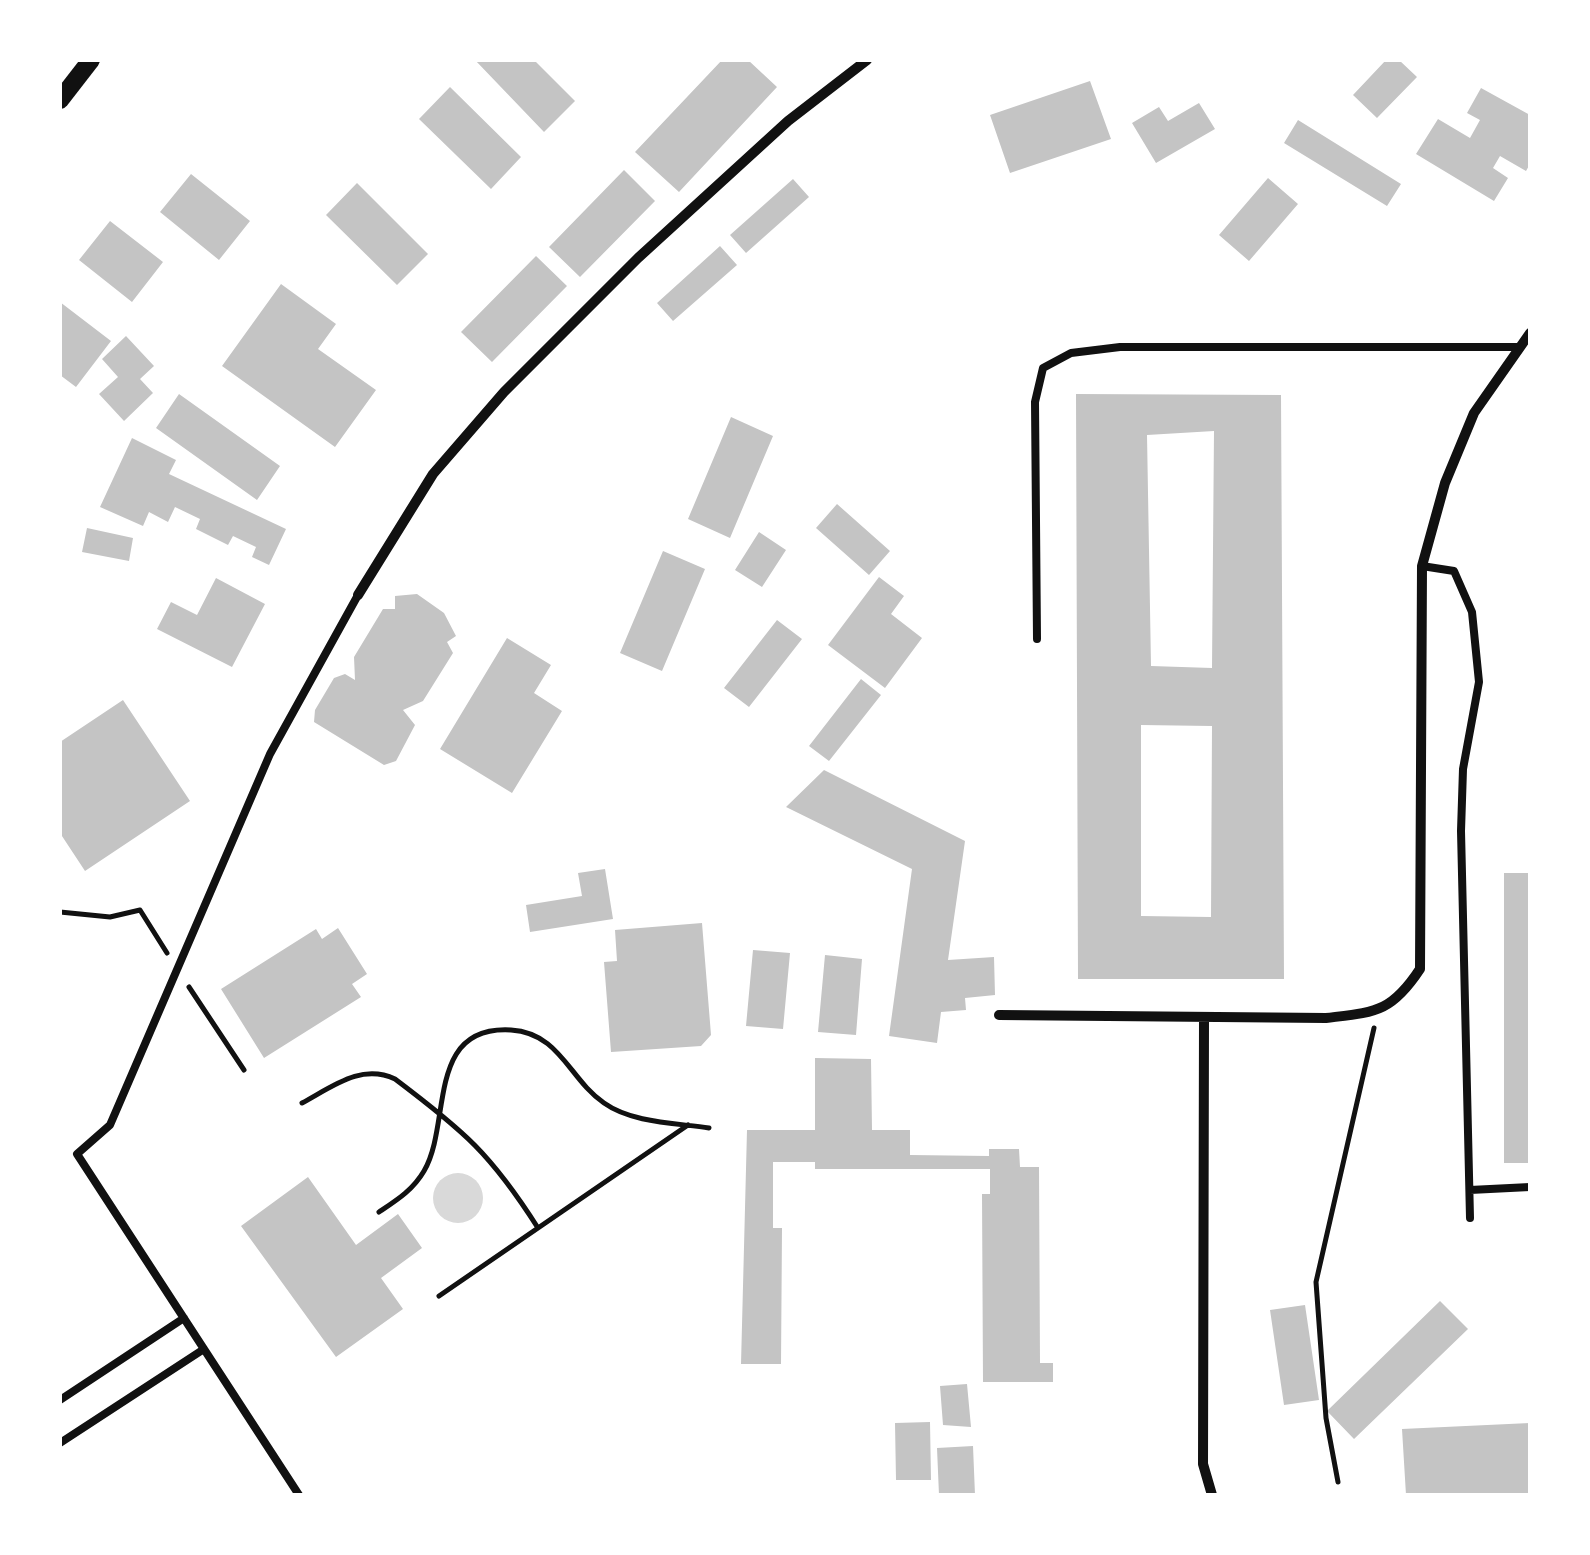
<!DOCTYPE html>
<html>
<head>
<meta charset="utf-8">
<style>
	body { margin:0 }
	#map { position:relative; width:1590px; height:1555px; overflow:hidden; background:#fff; font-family:"Archivo Narrow",sans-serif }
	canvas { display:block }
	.frame { position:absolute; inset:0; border:62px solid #fff; pointer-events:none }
</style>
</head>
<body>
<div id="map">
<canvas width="1590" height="1555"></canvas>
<div class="frame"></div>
</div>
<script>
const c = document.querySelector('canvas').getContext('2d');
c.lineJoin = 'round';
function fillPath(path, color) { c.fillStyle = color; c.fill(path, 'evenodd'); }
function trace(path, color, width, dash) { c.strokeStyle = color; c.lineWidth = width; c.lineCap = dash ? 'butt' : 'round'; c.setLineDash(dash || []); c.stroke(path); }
fillPath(new Path2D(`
	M433 1198a25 25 0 1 1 50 0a25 25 0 1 1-50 0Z`), '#d9d9d9');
fillPath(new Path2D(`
	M 475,60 L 534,60 L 575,101 L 544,132 Z
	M 722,60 L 748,60 L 777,87 L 679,192 L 635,152 Z
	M 1386,60 L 1399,60 L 1417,77 L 1377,118 L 1353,95 Z
	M 1090,81 L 1111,139 L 1010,173 L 990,115 Z
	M 450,87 L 521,157 L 491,189 L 419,119 Z
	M 1481,88 L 1530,115 L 1530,164 L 1526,171 L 1500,156 L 1493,168 L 1508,178 L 1494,201 L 1416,154 L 1438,119 L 1470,138 L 1480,120 L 1467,113 Z
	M 1199,103 L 1215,129 L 1156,163 L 1132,123 L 1159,107 L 1168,121 Z
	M 1298,120 L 1401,184 L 1387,206 L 1284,143 Z
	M 624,170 L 655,201 L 580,277 L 549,247 Z
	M 191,174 L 250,221 L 219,260 L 160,212 Z
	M 1268,178 L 1298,204 L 1249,261 L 1219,235 Z
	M 793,179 L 809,197 L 746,253 L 730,235 Z
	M 357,183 L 428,254 L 397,285 L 326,215 Z
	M 110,221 L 163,262 L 132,302 L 79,260 Z
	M 720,246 L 737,265 L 673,321 L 657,303 Z
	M 536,256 L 567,286 L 492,362 L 461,332 Z
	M 281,284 L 336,324 L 318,349 L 376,390 L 335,447 L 222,366 Z
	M 60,302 L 111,341 L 76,387 L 60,375 Z
	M 126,336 L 154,366 L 140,379 L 153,393 L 124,421 L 99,394 L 118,377 L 102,359 Z
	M 179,394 L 280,466 L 257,500 L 156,428 Z
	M 1076,394 L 1281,395 L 1284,979 L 1078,979 ZM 1214,431 L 1212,668 L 1151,666 L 1147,435 ZM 1141,725 L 1212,726 L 1211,917 L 1141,916 Z
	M 731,417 L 773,436 L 730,538 L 688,519 Z
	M 132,438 L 176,460 L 169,474 L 286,529 L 269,565 L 252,557 L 256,547 L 233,536 L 228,545 L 196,529 L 200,519 L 175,507 L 168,522 L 149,512 L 143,526 L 100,507 Z
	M 837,504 L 890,551 L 869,575 L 816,528 Z
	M 87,528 L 133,538 L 129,561 L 82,552 Z
	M 759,532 L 786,550 L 762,587 L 735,570 Z
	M 663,551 L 705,569 L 662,671 L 620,653 Z
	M 879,577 L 904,596 L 891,614 L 922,638 L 885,688 L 828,645 Z
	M 216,578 L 265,604 L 232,667 L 157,629 L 171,602 L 197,615 Z
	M 417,594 L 444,613 L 456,636 L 447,642 L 453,653 L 423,701 L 403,710 L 415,725 L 396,761 L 384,765 L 314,722 L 315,710 L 334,678 L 345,674 L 355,680 L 354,657 L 383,609 L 395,609 L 395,596 Z
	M 777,620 L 802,639 L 749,707 L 724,688 Z
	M 507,638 L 551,665 L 534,693 L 562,711 L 512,793 L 440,749 Z
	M 861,679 L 881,695 L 829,761 L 809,746 Z
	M 123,700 L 190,801 L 85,871 L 60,833 L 60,742 Z
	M 824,770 L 965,841 L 948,960 L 994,957 L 995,995 L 965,998 L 966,1010 L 941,1012 L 937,1043 L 889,1036 L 912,869 L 786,807 Z
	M 605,869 L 613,919 L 530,932 L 526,905 L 582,896 L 578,873 Z
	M 1504,873 L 1530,873 L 1530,1163 L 1504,1163 Z
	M 702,923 L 711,1035 L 701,1046 L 611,1052 L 604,962 L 617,961 L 615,930 Z
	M 338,928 L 367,974 L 352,984 L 361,997 L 264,1058 L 221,989 L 316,929 L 322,939 Z
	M 753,950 L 790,953 L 783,1029 L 746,1026 Z
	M 825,955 L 862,959 L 856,1035 L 818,1032 Z
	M 815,1058 L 871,1059 L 872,1130 L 910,1130 L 910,1155 L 989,1156 L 989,1149 L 1019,1149 L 1020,1167 L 1039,1167 L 1040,1363 L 1053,1363 L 1053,1382 L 983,1382 L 982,1194 L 990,1194 L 990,1169 L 815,1169 L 815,1162 L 773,1162 L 773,1228 L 782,1228 L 781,1364 L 741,1364 L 747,1130 L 815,1130 Z
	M 308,1177 L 356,1245 L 398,1214 L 422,1248 L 381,1278 L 403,1309 L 336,1357 L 241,1226 Z
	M 1440,1301 L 1468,1329 L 1354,1439 L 1327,1411 Z
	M 1305,1305 L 1319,1400 L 1284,1405 L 1270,1310 Z
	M 967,1384 L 971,1427 L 943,1425 L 940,1386 Z
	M 930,1422 L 931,1480 L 896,1480 L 895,1423 Z
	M 1530,1423 L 1530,1495 L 1406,1495 L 1402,1429 Z
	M 973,1446 L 975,1495 L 939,1495 L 937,1448 Z`), '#c4c4c4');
trace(new Path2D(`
	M 60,912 L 110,917 L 140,910 L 167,953
	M 189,987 L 244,1070
	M 302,1103 C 332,1087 361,1063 395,1079 C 464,1131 491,1154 538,1228
	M 379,1212 C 397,1200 413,1190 424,1171 C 452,1124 425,1025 511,1030 C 560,1033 569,1079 604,1103 C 632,1123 676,1123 709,1128
	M 439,1296 L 688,1125
	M 1338,1482 L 1326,1418 L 1316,1282 L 1374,1028`), '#111', 5);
trace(new Path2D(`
	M 1422,566 L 1454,571 L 1472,612 L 1479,682 L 1463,769 L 1461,831 L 1470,1218
	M 1037,639 L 1035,402 L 1043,368 L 1071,353 L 1120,347 L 1520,347
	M 1470,1190 L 1530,1187
	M 60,1400 L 184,1318
	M 60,1443 L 204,1349
	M 299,1495 L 77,1154 L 110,1125 L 270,754 L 358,595`), '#111', 8);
trace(new Path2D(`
	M 358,595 L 433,474 L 504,392 L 638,258 L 788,121 L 867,60
	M 999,1015 L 1326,1018 C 1375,1012 1391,1013 1420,969 L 1422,566 L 1445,483 L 1474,413 L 1530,333
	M 1204,1018 L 1203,1464 L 1212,1495`), '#111', 10);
trace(new Path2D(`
	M 60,100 L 91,60`), '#111', 18);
</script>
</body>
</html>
